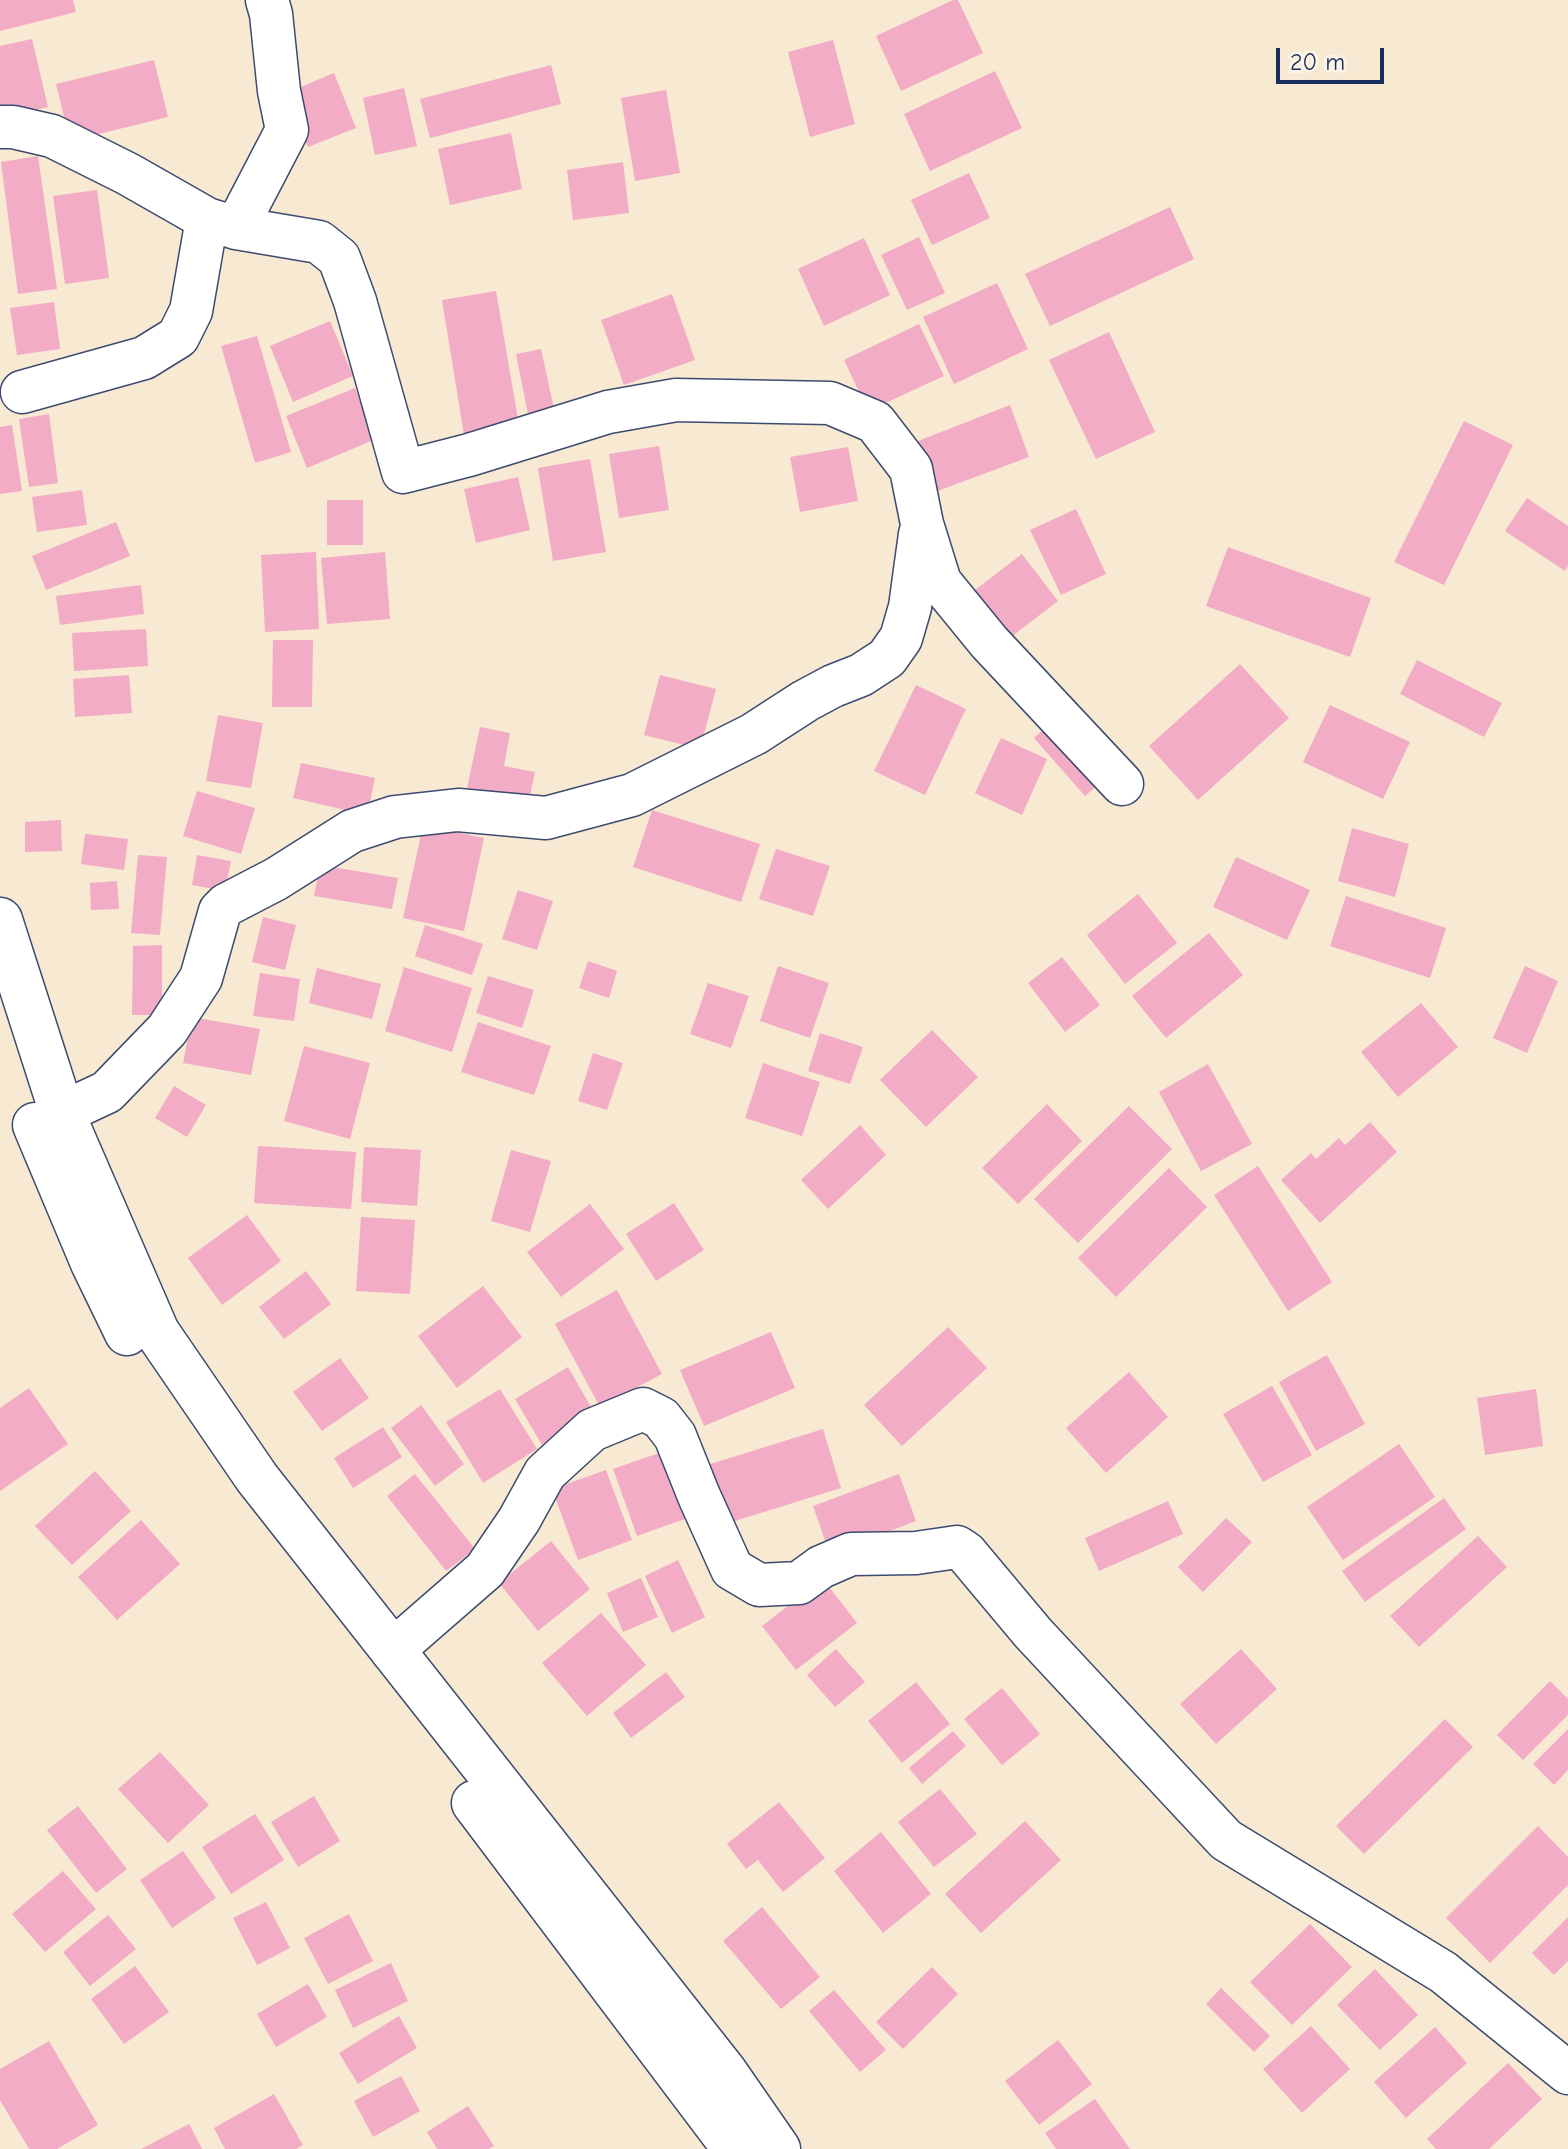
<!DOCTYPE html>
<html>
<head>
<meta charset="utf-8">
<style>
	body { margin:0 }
	#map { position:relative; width:1568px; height:2149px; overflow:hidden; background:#f7e9d2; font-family:"Comic Neue",sans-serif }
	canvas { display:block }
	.scale { position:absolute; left:1276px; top:48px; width:108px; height:36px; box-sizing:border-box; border:4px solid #1b2f5e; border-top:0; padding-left:10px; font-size:24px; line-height:28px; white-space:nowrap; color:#1b2f5e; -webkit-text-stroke:6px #fcf5e5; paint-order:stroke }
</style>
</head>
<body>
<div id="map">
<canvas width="1568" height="2149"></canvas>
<div class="scale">20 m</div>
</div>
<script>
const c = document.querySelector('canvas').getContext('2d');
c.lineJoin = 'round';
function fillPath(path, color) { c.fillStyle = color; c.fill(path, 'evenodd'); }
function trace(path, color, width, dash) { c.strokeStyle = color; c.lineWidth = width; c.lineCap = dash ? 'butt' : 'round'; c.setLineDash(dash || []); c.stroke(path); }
fillPath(new Path2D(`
	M 0,0 L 73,0 L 76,12 L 0,31 Z
	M 953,0 L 958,0 L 983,53 L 901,91 L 876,36 Z
	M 32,39 L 48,107 L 0,118 L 0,46 Z
	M 833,40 L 855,124 L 810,137 L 788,52 Z
	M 154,60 L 168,117 L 70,141 L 56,84 Z
	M 551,65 L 561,104 L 430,138 L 420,99 Z
	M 995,71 L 1022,128 L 930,171 L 904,114 Z
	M 334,73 L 356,128 L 308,147 L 286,93 Z
	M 404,88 L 417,146 L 375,155 L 363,98 Z
	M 666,90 L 680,173 L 635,181 L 621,98 Z
	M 511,133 L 522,189 L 450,205 L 438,149 Z
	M 38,156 L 57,289 L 18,294 L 1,162 Z
	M 623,162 L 629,213 L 573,220 L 567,170 Z
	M 969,173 L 990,218 L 932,245 L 911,200 Z
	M 97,190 L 109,278 L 65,284 L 53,196 Z
	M 1170,207 L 1194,259 L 1050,326 L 1025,274 Z
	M 919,237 L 945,293 L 907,310 L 881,255 Z
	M 864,238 L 890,295 L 824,326 L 798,269 Z
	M 997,283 L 1028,349 L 954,384 L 923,317 Z
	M 496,291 L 519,425 L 464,435 L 442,300 Z
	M 672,294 L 695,360 L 624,385 L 601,320 Z
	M 54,302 L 60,349 L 17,355 L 10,308 Z
	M 330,321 L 353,376 L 293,402 L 270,346 Z
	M 919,324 L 944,376 L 868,411 L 844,360 Z
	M 1109,332 L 1155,432 L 1096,459 L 1049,360 Z
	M 257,336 L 291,452 L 255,463 L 221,346 Z
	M 541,349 L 556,418 L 530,424 L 516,354 Z
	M 355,388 L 376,439 L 307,468 L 286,416 Z
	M 1010,405 L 1029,457 L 927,495 L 908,445 Z
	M 49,414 L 58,483 L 29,487 L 19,419 Z
	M 1464,421 L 1513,445 L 1444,585 L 1394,562 Z
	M 12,425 L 22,491 L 0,494 L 0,427 Z
	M 659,446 L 669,510 L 619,518 L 609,454 Z
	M 848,447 L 858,501 L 800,512 L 790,457 Z
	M 590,459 L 606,552 L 553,561 L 538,468 Z
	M 518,477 L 530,530 L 476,543 L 464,489 Z
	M 82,490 L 87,525 L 37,532 L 32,497 Z
	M 1527,498 L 1568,526 L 1568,566 L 1565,571 L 1505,531 Z
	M 327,500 L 363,500 L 363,545 L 327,545 Z
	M 1076,509 L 1106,574 L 1061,595 L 1030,530 Z
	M 116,522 L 130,556 L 46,590 L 32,556 Z
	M 1228,547 L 1371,598 L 1350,657 L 1206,606 Z
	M 316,552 L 319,629 L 265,632 L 261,555 Z
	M 385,552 L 390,619 L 327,624 L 321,558 Z
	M 1022,554 L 1058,601 L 998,647 L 962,600 Z
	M 141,585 L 144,614 L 60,625 L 56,596 Z
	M 146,629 L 148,666 L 74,671 L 72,633 Z
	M 273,640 L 313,640 L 312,707 L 272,707 Z
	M 1417,660 L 1502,703 L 1484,737 L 1400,694 Z
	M 1240,664 L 1289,718 L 1198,800 L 1149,746 Z
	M 129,675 L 132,713 L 75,717 L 73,679 Z
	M 660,675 L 716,689 L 700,749 L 644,735 Z
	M 916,685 L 966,709 L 925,795 L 874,771 Z
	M 1330,705 L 1410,742 L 1383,799 L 1303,762 Z
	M 218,715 L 263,723 L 251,788 L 206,781 Z
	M 1054,720 L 1105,779 L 1085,796 L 1034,738 Z
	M 480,727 L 510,733 L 504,766 L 535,772 L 529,800 L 467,788 Z
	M 1001,738 L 1047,759 L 1022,815 L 975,793 Z
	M 301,763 L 375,778 L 367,815 L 293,798 Z
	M 197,791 L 255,808 L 241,854 L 183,836 Z
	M 652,810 L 760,844 L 741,902 L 633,867 Z
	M 61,820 L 62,851 L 25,852 L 25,822 Z
	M 423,825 L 484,838 L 464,931 L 403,918 Z
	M 1352,828 L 1409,844 L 1395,897 L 1338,881 Z
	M 85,834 L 128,839 L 124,870 L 81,864 Z
	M 776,849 L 830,866 L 813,916 L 759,899 Z
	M 138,855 L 167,857 L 160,935 L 131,933 Z
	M 197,855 L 231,861 L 225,891 L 192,885 Z
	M 1236,857 L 1310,890 L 1287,940 L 1213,907 Z
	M 320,865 L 398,878 L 392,909 L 314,896 Z
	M 117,881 L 119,909 L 91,910 L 90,883 Z
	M 518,890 L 553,901 L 537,950 L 502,939 Z
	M 1138,894 L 1177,943 L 1125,984 L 1087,935 Z
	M 1346,896 L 1446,928 L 1430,978 L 1330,946 Z
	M 263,917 L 296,925 L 285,970 L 252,962 Z
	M 425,925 L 483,944 L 472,975 L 415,956 Z
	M 1209,933 L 1243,975 L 1166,1038 L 1132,996 Z
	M 162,945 L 162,1015 L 132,1015 L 133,946 Z
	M 1062,957 L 1100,1005 L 1065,1032 L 1028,983 Z
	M 588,961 L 617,971 L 609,998 L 579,988 Z
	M 778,966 L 829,983 L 810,1038 L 760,1021 Z
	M 1525,966 L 1558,981 L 1527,1053 L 1493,1038 Z
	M 404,967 L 472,988 L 452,1052 L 385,1031 Z
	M 317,968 L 381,984 L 372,1019 L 309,1003 Z
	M 260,973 L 300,979 L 294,1021 L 253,1016 Z
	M 488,976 L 534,990 L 522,1028 L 476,1013 Z
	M 708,983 L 749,996 L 731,1048 L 690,1034 Z
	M 1421,1003 L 1458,1047 L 1398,1097 L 1361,1052 Z
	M 192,1017 L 260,1029 L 251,1075 L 183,1063 Z
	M 478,1022 L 551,1046 L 534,1095 L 461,1072 Z
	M 932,1030 L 978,1077 L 926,1127 L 880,1080 Z
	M 820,1033 L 863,1047 L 850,1084 L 808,1071 Z
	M 304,1046 L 370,1063 L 350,1139 L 284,1121 Z
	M 593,1053 L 623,1063 L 607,1110 L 578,1101 Z
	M 763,1063 L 820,1082 L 802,1136 L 745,1118 Z
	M 1208,1064 L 1252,1144 L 1201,1171 L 1159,1092 Z
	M 174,1086 L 206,1105 L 187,1137 L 155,1118 Z
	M 1047,1104 L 1082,1141 L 1018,1204 L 982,1168 Z
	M 1129,1106 L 1172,1149 L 1078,1243 L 1034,1199 Z
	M 1370,1122 L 1397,1152 L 1320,1223 L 1281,1180 L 1311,1153 L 1316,1159 L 1339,1138 L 1345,1145 Z
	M 860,1125 L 886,1155 L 828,1209 L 801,1180 Z
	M 258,1146 L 356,1152 L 351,1209 L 254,1203 Z
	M 364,1147 L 421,1150 L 417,1206 L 361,1202 Z
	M 511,1150 L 551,1161 L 530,1232 L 491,1221 Z
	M 1258,1166 L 1332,1282 L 1288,1311 L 1214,1195 Z
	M 1169,1168 L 1207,1207 L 1116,1297 L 1078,1258 Z
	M 674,1203 L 704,1250 L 656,1281 L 626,1234 Z
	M 590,1204 L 624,1249 L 561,1297 L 527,1252 Z
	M 247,1215 L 281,1261 L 222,1305 L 188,1258 Z
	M 361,1217 L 415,1220 L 410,1294 L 356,1291 Z
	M 306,1271 L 331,1304 L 284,1339 L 259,1307 Z
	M 483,1286 L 522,1337 L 457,1388 L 418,1336 Z
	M 617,1290 L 662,1374 L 600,1407 L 555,1324 Z
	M 948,1327 L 987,1368 L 902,1446 L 864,1405 Z
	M 771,1332 L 795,1388 L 704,1426 L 680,1370 Z
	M 1327,1355 L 1365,1424 L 1316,1451 L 1279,1382 Z
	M 340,1358 L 369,1398 L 322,1431 L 293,1392 Z
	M 568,1367 L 595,1414 L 542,1445 L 515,1399 Z
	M 1129,1372 L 1168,1417 L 1106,1473 L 1066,1428 Z
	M 1272,1386 L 1312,1455 L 1263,1482 L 1223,1414 Z
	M 29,1388 L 68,1444 L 0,1491 L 0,1408 Z
	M 500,1389 L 537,1449 L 483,1483 L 446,1422 Z
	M 1536,1389 L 1543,1446 L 1485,1455 L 1477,1398 Z
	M 421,1405 L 464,1464 L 435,1486 L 391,1428 Z
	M 383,1427 L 402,1457 L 353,1488 L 334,1458 Z
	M 823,1429 L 841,1488 L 722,1525 L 704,1466 Z
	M 1399,1444 L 1435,1497 L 1343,1560 L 1307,1507 Z
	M 662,1452 L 685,1519 L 637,1536 L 613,1469 Z
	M 606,1470 L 632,1540 L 578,1560 L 552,1489 Z
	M 95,1471 L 131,1511 L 72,1565 L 35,1526 Z
	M 415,1474 L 475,1549 L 446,1571 L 387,1496 Z
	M 899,1474 L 916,1521 L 830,1554 L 813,1506 Z
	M 1444,1498 L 1466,1529 L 1365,1602 L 1342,1571 Z
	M 1168,1501 L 1183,1534 L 1099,1571 L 1085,1538 Z
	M 1226,1518 L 1252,1542 L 1203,1592 L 1178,1567 Z
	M 141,1520 L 180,1564 L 117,1620 L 78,1577 Z
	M 1478,1536 L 1507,1567 L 1419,1647 L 1390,1616 Z
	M 551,1541 L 590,1589 L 538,1631 L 499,1583 Z
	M 678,1560 L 705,1617 L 672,1633 L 645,1576 Z
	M 641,1578 L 658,1617 L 623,1632 L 607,1593 Z
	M 823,1579 L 857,1623 L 796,1670 L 762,1626 Z
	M 601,1613 L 646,1665 L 587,1716 L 542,1663 Z
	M 836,1649 L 865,1682 L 835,1707 L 807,1675 Z
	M 1241,1649 L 1277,1689 L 1216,1744 L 1180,1704 Z
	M 666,1672 L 685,1697 L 631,1738 L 613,1713 Z
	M 1550,1681 L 1568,1699 L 1568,1715 L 1523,1760 L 1497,1735 Z
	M 916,1682 L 950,1724 L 902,1763 L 868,1721 Z
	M 1002,1688 L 1040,1734 L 1002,1765 L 964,1719 Z
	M 1445,1719 L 1473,1747 L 1364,1854 L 1336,1826 Z
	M 1568,1729 L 1568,1770 L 1554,1785 L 1533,1764 Z
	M 953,1731 L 966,1746 L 922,1784 L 909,1768 Z
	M 160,1752 L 209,1805 L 168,1843 L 118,1789 Z
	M 940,1789 L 977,1834 L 934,1867 L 898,1822 Z
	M 314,1796 L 340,1841 L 298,1867 L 271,1822 Z
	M 779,1802 L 825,1858 L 783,1892 L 758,1860 L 746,1869 L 727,1844 Z
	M 78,1806 L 127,1869 L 96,1893 L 47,1830 Z
	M 255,1814 L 284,1860 L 231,1894 L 202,1847 Z
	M 1025,1821 L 1061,1860 L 981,1933 L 945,1894 Z
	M 1538,1826 L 1568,1857 L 1568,1885 L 1490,1963 L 1446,1918 Z
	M 881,1832 L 931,1894 L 883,1933 L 834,1871 Z
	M 183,1851 L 216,1898 L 172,1928 L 140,1880 Z
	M 63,1871 L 96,1909 L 45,1952 L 12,1914 Z
	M 266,1902 L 290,1948 L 257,1965 L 233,1918 Z
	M 762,1907 L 820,1977 L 781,2009 L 723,1941 Z
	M 349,1914 L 373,1961 L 328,1984 L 304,1938 Z
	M 108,1915 L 136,1949 L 90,1986 L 63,1952 Z
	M 1568,1917 L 1568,1961 L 1554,1975 L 1532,1953 Z
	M 1310,1924 L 1352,1967 L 1292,2025 L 1250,1982 Z
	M 391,1963 L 408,2001 L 353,2028 L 335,1990 Z
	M 135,1966 L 169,2012 L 124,2044 L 91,1999 Z
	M 932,1967 L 958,1994 L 903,2049 L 876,2022 Z
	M 1375,1969 L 1418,2015 L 1380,2050 L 1337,2005 Z
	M 308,1984 L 327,2017 L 276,2047 L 257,2014 Z
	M 1221,1988 L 1270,2036 L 1254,2052 L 1206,2004 Z
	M 834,1990 L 886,2050 L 860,2072 L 809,2011 Z
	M 399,2016 L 417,2048 L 358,2084 L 339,2053 Z
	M 1311,2026 L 1350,2069 L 1302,2113 L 1263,2069 Z
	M 1435,2027 L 1467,2063 L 1406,2118 L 1374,2082 Z
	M 1058,2040 L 1092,2084 L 1039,2125 L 1005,2081 Z
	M 49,2041 L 98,2125 L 57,2149 L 29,2149 L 0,2100 L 0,2069 Z
	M 1508,2063 L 1542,2099 L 1489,2149 L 1436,2149 L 1427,2139 Z
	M 401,2076 L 420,2111 L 373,2137 L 354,2101 Z
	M 274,2094 L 303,2145 L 296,2149 L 225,2149 L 214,2128 Z
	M 1095,2099 L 1130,2149 L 1056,2149 L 1045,2133 Z
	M 468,2106 L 494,2146 L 489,2149 L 437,2149 L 427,2132 Z
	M 189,2124 L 202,2149 L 141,2149 Z`), '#f3acc5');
const minor = new Path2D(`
	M 0,127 L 13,127 L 52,136 L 128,174 L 207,219 L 236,228 L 319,242 L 339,258 L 355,301 L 403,472 L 469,455 L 608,412 L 676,400 L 830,403 L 875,422 L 911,469 L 922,524 L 940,582 L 989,642 L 1122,784
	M 236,228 L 287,130 L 279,91 L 271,14 L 267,0
	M 22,392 L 144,358 L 178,337 L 191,311 L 207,219
	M 62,1113 L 107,1092 L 167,1030 L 201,978 L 220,911 L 226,905 L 276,879 L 352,831 L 395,817 L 458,810 L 546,818 L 632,795 L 754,734 L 805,701 L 833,686 L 861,675 L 887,658 L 901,638 L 910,607 L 920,534
	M 392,1651 L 485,1570 L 519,1520 L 545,1473 L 592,1430 L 643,1409 L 661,1418 L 675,1436 L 699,1496 L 732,1569 L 759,1585 L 799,1583 L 821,1567 L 851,1554 L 916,1553 L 957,1547 L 966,1553 L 1033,1633 L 1226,1840 L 1443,1972 L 1568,2073`);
const major = new Path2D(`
	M 0,920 L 62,1113 L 157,1332 L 257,1478 L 724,2071 L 778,2149
	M 35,1125 L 93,1263 L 127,1333
	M 474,1803 L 735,2149`);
trace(minor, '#3c4b6f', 45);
trace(major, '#3c4b6f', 47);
trace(minor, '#fff', 42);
trace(major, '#fff', 44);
</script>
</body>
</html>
